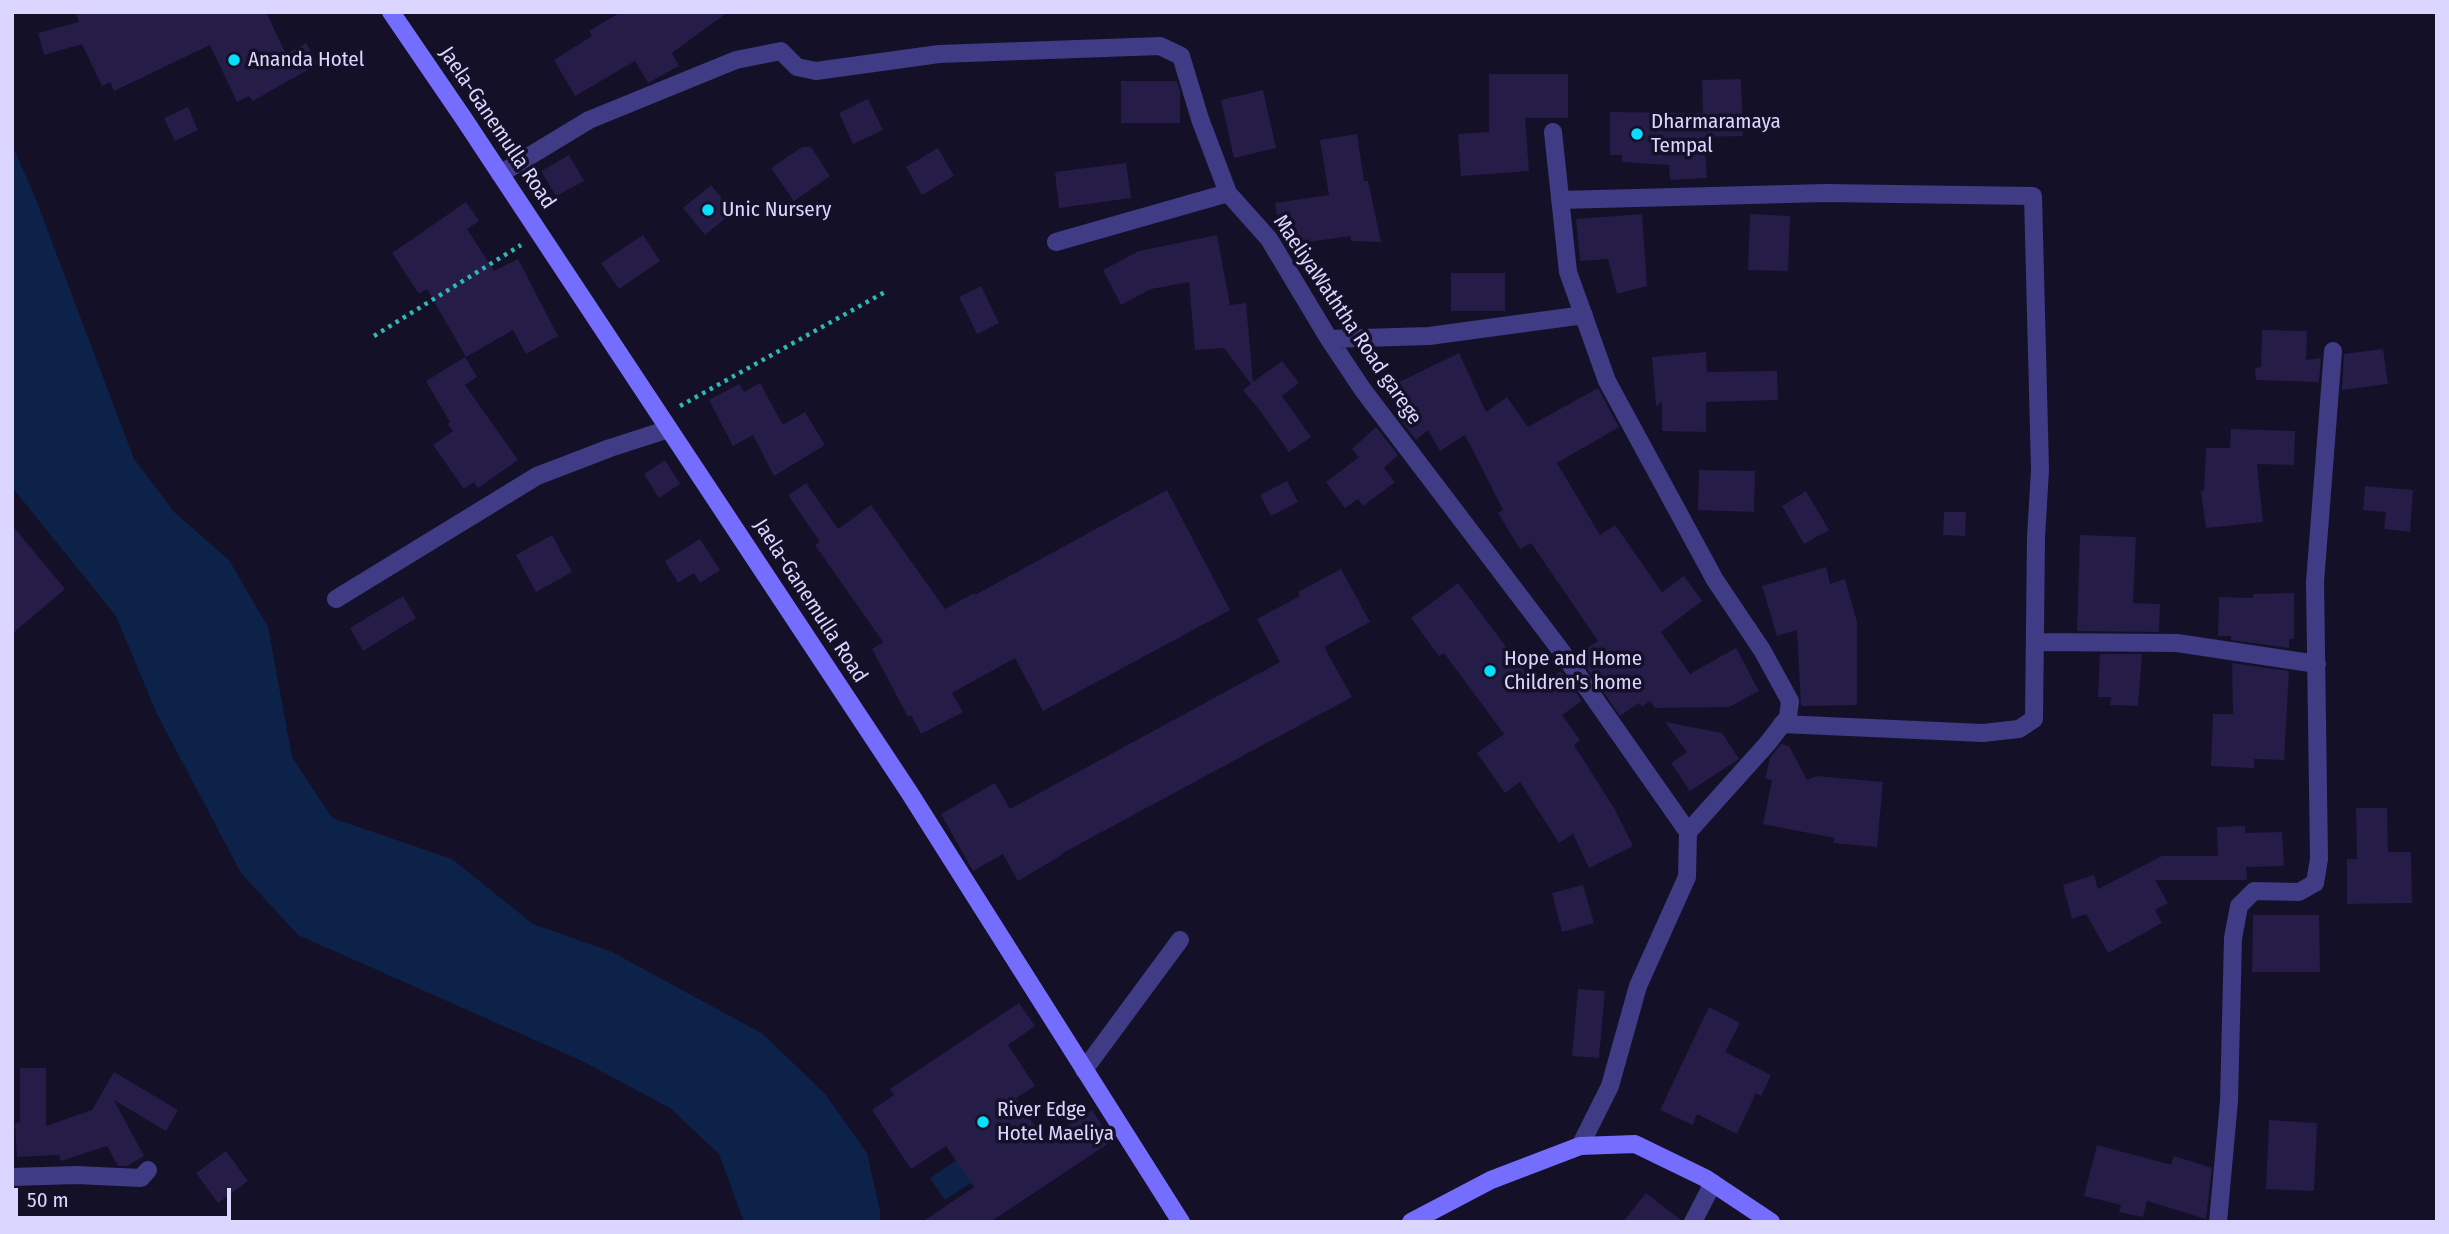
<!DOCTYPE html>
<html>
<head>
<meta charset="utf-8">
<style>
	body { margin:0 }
	#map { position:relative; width:2449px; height:1234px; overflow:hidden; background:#141027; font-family:"Fira Sans Condensed",sans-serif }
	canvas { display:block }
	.frame { position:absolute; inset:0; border:14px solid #dbd6ff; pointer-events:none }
	.scale { position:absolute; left:14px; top:1188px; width:217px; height:32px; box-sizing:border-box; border:4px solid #dbd6ff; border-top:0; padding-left:9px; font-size:21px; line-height:24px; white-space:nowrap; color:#dbd6ff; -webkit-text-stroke:5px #141027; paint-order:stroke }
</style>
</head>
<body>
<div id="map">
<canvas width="2449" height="1234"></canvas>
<div class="frame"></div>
<div class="scale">50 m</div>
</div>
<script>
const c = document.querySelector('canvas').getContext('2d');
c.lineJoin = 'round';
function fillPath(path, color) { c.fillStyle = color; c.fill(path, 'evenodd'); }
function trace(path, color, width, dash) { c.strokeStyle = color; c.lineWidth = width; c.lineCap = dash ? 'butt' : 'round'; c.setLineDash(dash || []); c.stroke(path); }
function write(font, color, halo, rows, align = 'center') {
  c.font = font + ' "Fira Sans Condensed",sans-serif'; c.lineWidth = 7; c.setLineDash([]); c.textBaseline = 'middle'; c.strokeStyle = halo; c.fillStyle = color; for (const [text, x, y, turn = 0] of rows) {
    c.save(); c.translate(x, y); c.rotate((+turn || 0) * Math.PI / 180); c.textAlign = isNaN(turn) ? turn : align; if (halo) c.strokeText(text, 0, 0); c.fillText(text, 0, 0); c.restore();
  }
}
fillPath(new Path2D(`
	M 12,145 L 33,192 L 134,459 L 175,513 L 229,560 L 268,627 L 292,757 L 332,818 L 452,859 L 533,924 L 612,952 L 763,1034 L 825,1094 L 867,1153 L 880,1211 L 880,1222 L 744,1222 L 719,1154 L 670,1108 L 580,1060 L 298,935 L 241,873 L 157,714 L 116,616 L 12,487 Z
	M 975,1148 L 990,1170 L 945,1200 L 930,1178 Z`), '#0d2249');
fillPath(new Path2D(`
	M 75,12 L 266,12 L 286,54 L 306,43 L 318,64 L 253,101 L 249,96 L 237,102 L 210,45 L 114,91 L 110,82 L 102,86 L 82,44 L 44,55 L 38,33 L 79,22 Z
	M 621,12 L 728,12 L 672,53 L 679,66 L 648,83 L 635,61 L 575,96 L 554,60 L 592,36 L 589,31 Z
	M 1489,74 L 1568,74 L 1568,118 L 1525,118 L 1529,171 L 1461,176 L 1458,134 L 1489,132 Z
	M 1741,79 L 1743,136 L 1704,137 L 1707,178 L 1670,180 L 1669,165 L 1622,162 L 1622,155 L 1610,155 L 1610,112 L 1703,113 L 1702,80 Z
	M 1121,81 L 1177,81 L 1180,91 L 1180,123 L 1121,123 Z
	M 1263,90 L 1276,148 L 1234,158 L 1221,100 Z
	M 868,99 L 883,130 L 853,144 L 839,113 Z
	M 188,107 L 198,130 L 175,141 L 164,118 Z
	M 1357,134 L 1364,181 L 1368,181 L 1381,242 L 1351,241 L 1351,236 L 1286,245 L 1280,235 L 1275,203 L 1329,195 L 1320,140 Z
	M 802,147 L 811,147 L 830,176 L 794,201 L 771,168 Z
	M 938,148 L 954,176 L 922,195 L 906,167 Z
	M 569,155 L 584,181 L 556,196 L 541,171 Z
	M 1126,163 L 1131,198 L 1059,208 L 1055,172 Z
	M 711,185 L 733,212 L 705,235 L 683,208 Z
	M 466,202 L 479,221 L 467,229 L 494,271 L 518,259 L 558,336 L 526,354 L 513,330 L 466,357 L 427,289 L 419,294 L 392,253 Z
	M 1642,214 L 1647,286 L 1617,294 L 1608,259 L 1580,261 L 1576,219 Z
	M 1750,214 L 1790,216 L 1788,271 L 1748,270 Z
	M 643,235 L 660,261 L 619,289 L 601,263 Z
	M 1217,235 L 1230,305 L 1246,303 L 1253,382 L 1282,361 L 1299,383 L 1282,396 L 1311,437 L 1289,452 L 1261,412 L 1243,390 L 1251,384 L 1224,348 L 1195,350 L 1189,282 L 1151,289 L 1121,305 L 1103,270 L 1139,251 Z
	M 1451,273 L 1505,273 L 1505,311 L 1451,311 Z
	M 981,286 L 999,323 L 977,334 L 959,297 Z
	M 2262,330 L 2307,331 L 2306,360 L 2321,358 L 2319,382 L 2256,380 L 2255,368 L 2261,367 Z
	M 2383,349 L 2388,384 L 2342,390 L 2344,354 Z
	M 1706,352 L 1707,372 L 1777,371 L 1778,400 L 1706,402 L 1706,432 L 1662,431 L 1662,402 L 1656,406 L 1652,357 Z
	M 1459,353 L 1486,412 L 1507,397 L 1528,427 L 1598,388 L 1619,427 L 1557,463 L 1600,535 L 1615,525 L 1662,592 L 1684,576 L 1702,601 L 1661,632 L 1690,674 L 1736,648 L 1759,691 L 1729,707 L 1655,708 L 1650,701 L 1642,707 L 1639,703 L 1620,716 L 1580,658 L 1579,653 L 1598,641 L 1531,543 L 1520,549 L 1498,513 L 1503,510 L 1465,435 L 1440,451 L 1428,430 L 1416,440 L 1394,411 L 1405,401 L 1397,383 Z
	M 465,357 L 477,377 L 465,385 L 518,460 L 478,488 L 474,482 L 464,489 L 433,445 L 453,431 L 448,424 L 450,422 L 426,381 Z
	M 760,383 L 783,425 L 805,412 L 825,445 L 774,476 L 753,435 L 733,446 L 709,400 L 739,384 L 744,392 Z
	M 1376,427 L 1398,455 L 1384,468 L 1395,482 L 1363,506 L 1358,499 L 1345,508 L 1326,482 L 1359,457 L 1352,449 Z
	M 2231,429 L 2295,431 L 2294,465 L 2257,464 L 2263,522 L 2206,528 L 2201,491 L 2204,491 L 2206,448 L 2230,448 Z
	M 665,460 L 680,484 L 659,498 L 644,474 Z
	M 1699,470 L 1755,471 L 1754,512 L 1698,510 Z
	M 1287,481 L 1298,502 L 1271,516 L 1260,495 Z
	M 806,483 L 838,529 L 871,505 L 945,609 L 974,593 L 975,595 L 1167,490 L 1230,610 L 1043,711 L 1015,658 L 952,693 L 963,712 L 921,734 L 911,715 L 908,717 L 872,649 L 883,642 L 815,545 L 820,542 L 788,495 Z
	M 2365,486 L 2413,490 L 2410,532 L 2384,529 L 2386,512 L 2363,510 Z
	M 1806,491 L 1829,530 L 1804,544 L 1782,506 Z
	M 1944,512 L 1966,512 L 1965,536 L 1943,535 Z
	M 12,525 L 65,589 L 12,634 Z
	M 552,535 L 572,572 L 536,592 L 516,555 Z
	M 2080,535 L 2136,537 L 2133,603 L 2160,604 L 2159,632 L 2077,631 Z
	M 700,539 L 720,570 L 700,583 L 694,573 L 678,583 L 665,561 Z
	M 1826,567 L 1830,584 L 1845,579 L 1857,622 L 1857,705 L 1801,706 L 1797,630 L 1777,636 L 1762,586 Z
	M 1341,569 L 1370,622 L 1324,647 L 1352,697 L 1061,854 L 1062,855 L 1018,881 L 1003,854 L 973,871 L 941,814 L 995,783 L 1010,809 L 1280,662 L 1257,619 L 1300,596 L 1298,592 Z
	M 1458,583 L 1537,688 L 1561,671 L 1582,701 L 1562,715 L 1580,740 L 1574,745 L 1614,808 L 1633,846 L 1589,868 L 1573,834 L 1559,843 L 1520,782 L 1505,793 L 1477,753 L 1504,734 L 1444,653 L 1439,656 L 1411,618 Z
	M 2294,593 L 2294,639 L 2289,639 L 2289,648 L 2231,640 L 2231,636 L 2218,636 L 2219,597 L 2253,598 L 2253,594 Z
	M 403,596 L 416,618 L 363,651 L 350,628 Z
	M 2100,654 L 2142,654 L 2138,706 L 2110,705 L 2111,697 L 2098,697 Z
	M 2232,663 L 2289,671 L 2284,760 L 2254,759 L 2254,768 L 2211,766 L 2213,714 L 2233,714 Z
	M 1665,722 L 1722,733 L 1739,759 L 1690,791 L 1671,763 L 1687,752 Z
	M 1781,744 L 1789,746 L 1807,780 L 1817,776 L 1883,782 L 1877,847 L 1834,843 L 1834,838 L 1763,824 L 1772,780 L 1765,779 L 1770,758 Z
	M 2356,808 L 2387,808 L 2388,852 L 2411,852 L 2412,903 L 2347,904 L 2347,859 L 2357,859 Z
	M 2245,826 L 2245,833 L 2282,832 L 2284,866 L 2246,867 L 2247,880 L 2155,880 L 2168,903 L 2155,910 L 2162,923 L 2108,953 L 2086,914 L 2072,919 L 2063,885 L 2094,875 L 2098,889 L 2162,856 L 2218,856 L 2217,827 Z
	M 1583,885 L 1594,923 L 1562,932 L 1552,893 Z
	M 2253,915 L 2319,915 L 2320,972 L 2252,972 Z
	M 1578,989 L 1605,991 L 1599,1058 L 1572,1056 Z
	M 1019,1003 L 1035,1026 L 1008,1045 L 1035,1086 L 1016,1098 L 1045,1141 L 1092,1110 L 1112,1141 L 990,1222 L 922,1222 L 974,1187 L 946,1146 L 911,1169 L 872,1110 L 894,1095 L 890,1089 Z
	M 1709,1007 L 1740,1023 L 1725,1052 L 1771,1075 L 1761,1096 L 1756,1093 L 1737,1134 L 1697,1114 L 1693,1125 L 1660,1110 Z
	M 20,1068 L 46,1068 L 46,1126 L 92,1110 L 114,1072 L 178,1110 L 166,1131 L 114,1100 L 144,1156 L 127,1166 L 118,1166 L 107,1146 L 61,1161 L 59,1155 L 17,1157 L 15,1123 L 20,1122 Z
	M 2269,1120 L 2317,1123 L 2314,1191 L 2266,1189 Z
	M 2097,1145 L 2168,1164 L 2171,1164 L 2174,1156 L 2212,1168 L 2206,1219 L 2147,1201 L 2143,1217 L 2119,1212 L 2121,1205 L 2084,1196 Z
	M 226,1151 L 248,1181 L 218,1203 L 196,1173 Z
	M 1646,1193 L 1682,1221 L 1682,1222 L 1623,1222 Z`), '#251c48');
trace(new Path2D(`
	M 374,336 L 521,245
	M 680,406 L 885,292`), '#30b8b2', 4.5, [3.5, 5]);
trace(new Path2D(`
	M 1553,132 L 1568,272 L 1607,381 L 1715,580 L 1762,650 L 1790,701 L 1788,717 L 1767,744 L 1688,832 L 1687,877 L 1638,986 L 1610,1086 L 1580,1146
	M 500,174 L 589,120 L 736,60 L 781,51 L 797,67 L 816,71 L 939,54 L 1160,46 L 1181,56 L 1200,119 L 1228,193 L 1269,239 L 1329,339 L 1363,390 L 1559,648 L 1688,832
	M 1560,200 L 1826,193 L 2033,196 L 2040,470 L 2036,537 L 2034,719 L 2019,729 L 1983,733 L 1782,724
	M 1056,242 L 1228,193
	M 1329,339 L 1429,336 L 1584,315
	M 336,599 L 537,476 L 610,448 L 669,429
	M 2035,642 L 2177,643 L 2317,664
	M 1084,1070 L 1180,940
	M 12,1177 L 76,1175 L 141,1178 L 148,1170
	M 1693,1222 L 1713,1183
	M 2218,1222 L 2229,1101 L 2233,938 L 2239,906 L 2254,891 L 2299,892 L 2315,883 L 2319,859 L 2315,582 L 2333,351`), '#3f3b85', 18);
trace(new Path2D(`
	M 391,12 L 464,119 L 909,792 L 1181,1222
	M 1411,1222 L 1491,1180 L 1580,1146 L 1635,1144 L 1705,1178 L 1771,1222`), '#746dfe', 18);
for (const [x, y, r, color] of [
	[234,60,7,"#03dffd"],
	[1637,134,7,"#03dffd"],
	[708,210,7,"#03dffd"],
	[1490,671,7,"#03dffd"],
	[983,1122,7,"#03dffd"]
]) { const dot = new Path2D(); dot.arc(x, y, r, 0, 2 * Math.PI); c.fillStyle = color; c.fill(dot); trace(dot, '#141027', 2.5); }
write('21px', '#dbd6ff', '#141027', [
	["Ananda Hotel",248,60],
	["Dharmaramaya",1651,122],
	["Tempal",1651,146],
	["Unic Nursery",722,210],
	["Hope and Home",1504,659],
	["Children's home",1504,683],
	["River Edge",997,1110],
	["Hotel Maeliya",997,1134]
], 'left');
write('21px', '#dbd6ff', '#141027', [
	["Jaela-Ganemulla Road",497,128,56],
	["MaeliyaWaththa Road garege",1347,320,56],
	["Jaela-Ganemulla Road",810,601,57]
]);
</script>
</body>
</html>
